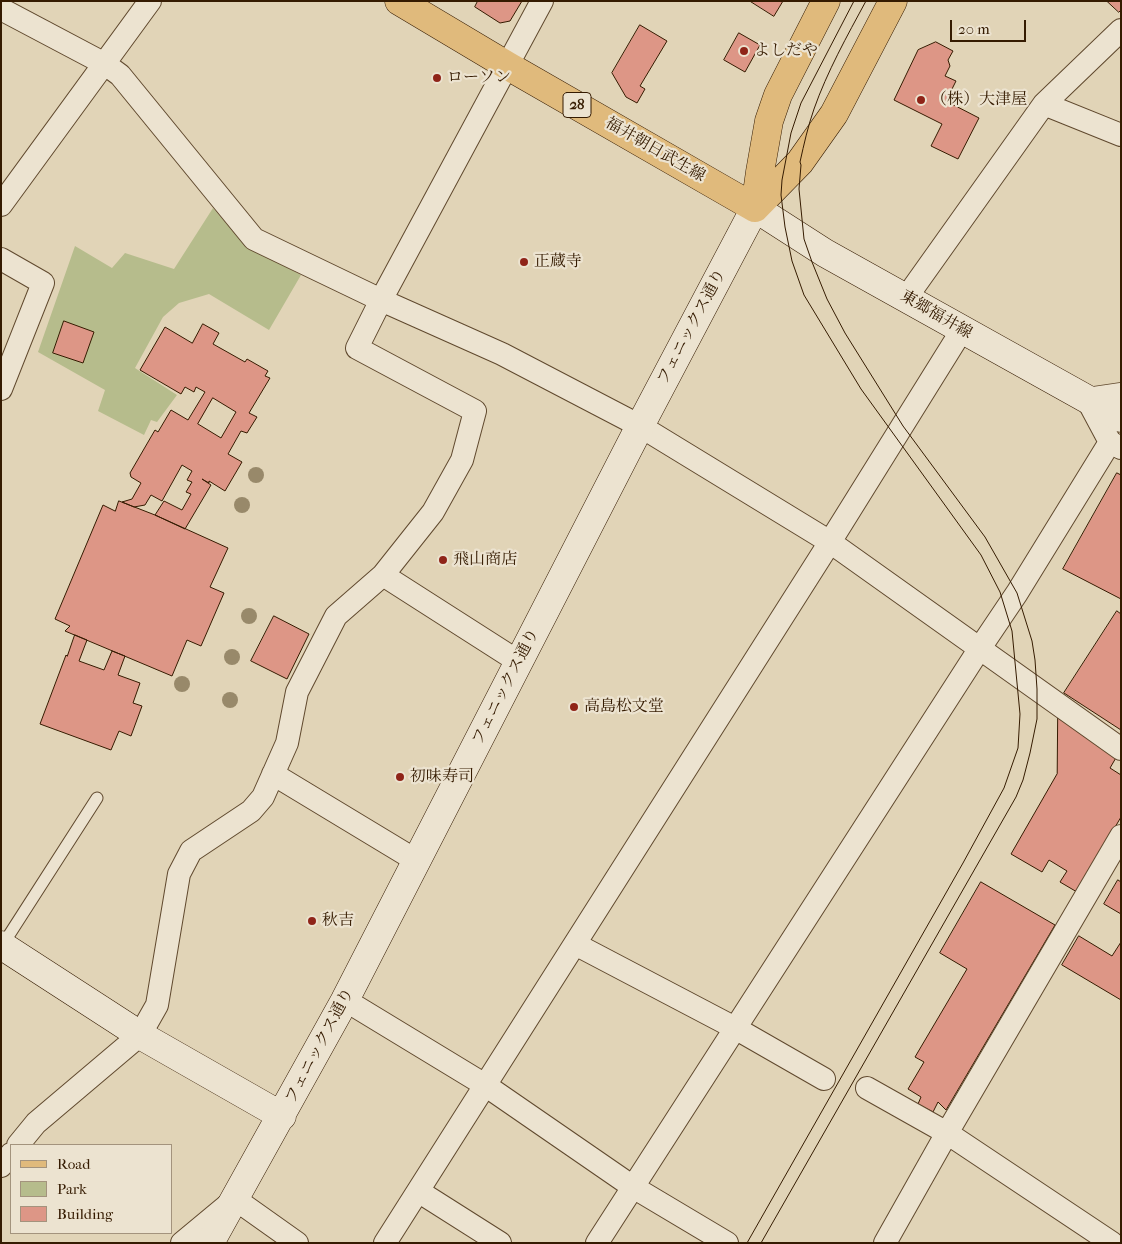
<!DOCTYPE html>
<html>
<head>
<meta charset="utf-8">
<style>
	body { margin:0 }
	#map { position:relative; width:1122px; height:1244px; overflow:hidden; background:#e1d4b7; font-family:"IM FELL French Canon",serif }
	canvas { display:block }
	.frame { position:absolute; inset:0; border:2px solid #351b01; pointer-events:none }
	.legend { position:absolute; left:10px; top:1144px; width:162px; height:90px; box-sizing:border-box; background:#ece3d0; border:1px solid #a3937d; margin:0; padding:6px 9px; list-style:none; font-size:15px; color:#351b01 }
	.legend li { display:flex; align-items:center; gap:10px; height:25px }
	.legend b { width:25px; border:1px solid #a3937d }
	.scale { position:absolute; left:950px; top:20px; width:76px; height:22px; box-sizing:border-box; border:2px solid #351b01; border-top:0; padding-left:6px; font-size:15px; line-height:18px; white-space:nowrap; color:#351b01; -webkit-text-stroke:4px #ece3d0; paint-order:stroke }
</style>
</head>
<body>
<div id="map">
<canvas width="1122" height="1244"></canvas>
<div class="frame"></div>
<ul class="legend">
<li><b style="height:6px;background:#e0ba7c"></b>Road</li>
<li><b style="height:14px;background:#b6bc8c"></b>Park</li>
<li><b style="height:14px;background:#dd9686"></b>Building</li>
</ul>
<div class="scale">20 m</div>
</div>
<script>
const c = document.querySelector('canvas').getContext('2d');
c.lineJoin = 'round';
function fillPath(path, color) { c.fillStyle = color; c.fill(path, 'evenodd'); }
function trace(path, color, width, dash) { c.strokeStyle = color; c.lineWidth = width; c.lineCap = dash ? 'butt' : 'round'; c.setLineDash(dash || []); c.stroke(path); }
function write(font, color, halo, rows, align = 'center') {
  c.font = font + ' "IM FELL French Canon","Noto Serif JP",serif'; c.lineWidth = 4.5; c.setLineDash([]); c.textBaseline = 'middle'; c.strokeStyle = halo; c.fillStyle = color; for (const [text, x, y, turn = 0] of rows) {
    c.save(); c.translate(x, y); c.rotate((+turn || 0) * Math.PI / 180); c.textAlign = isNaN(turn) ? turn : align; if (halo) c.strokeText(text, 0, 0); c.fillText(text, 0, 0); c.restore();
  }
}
fillPath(new Path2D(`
	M 213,208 L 245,245 L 301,275 L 269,330 L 209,294 L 179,303 L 163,317 L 135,368 L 177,395 L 157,422 L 151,420 L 144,435 L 98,411 L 105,390 L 38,352 L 75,246 L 112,268 L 125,253 L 174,269 Z`), '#b6bc8c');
const building = new Path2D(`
	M 478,1 L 522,1 L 510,21 L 500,23 L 475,7 Z
	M 750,1 L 783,1 L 774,16 Z
	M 1107,1 L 1121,1 L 1121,10 L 1119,12 Z
	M 640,25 L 667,41 L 640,86 L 645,89 L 637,103 L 626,97 L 612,73 Z
	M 739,33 L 760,45 L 745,72 L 724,60 Z
	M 936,42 L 953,51 L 948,60 L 950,66 L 945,76 L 956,81 L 946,101 L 979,118 L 958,159 L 931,146 L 942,124 L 894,100 L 918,50 Z
	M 64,321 L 94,332 L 83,363 L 53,353 Z
	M 203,324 L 219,333 L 213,344 L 245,362 L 247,359 L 268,371 L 265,376 L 270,378 L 249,413 L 257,417 L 247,433 L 241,431 L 228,454 L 242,462 L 225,491 L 209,481 L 209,483 L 202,479 L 211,485 L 185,529 L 155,515 L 164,501 L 182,510 L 191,494 L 186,492 L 192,482 L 187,480 L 192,471 L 182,465 L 162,501 L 151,495 L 145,505 L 134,507 L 122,502 L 132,499 L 141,483 L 131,477 L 130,473 L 155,430 L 158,432 L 171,410 L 188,420 L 205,392 L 196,387 L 194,392 L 185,387 L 181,394 L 140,370 L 165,327 L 192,343 ZM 213,398 L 236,412 L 221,438 L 198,424 Z
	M 1117,473 L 1121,475 L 1121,599 L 1063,569 Z
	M 119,501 L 155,515 L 228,548 L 210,587 L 224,593 L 201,646 L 187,640 L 172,676 L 65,631 L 70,626 L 55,619 L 103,505 L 115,511 Z
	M 1117,611 L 1121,614 L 1121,730 L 1064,693 Z
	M 274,616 L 309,634 L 287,679 L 251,661 Z
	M 75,635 L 87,640 L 79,661 L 104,670 L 112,651 L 125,656 L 118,675 L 140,683 L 133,703 L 142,706 L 131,736 L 119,731 L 111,750 L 40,724 L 66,655 L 67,656 Z
	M 1058,718 L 1117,756 L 1110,768 L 1121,775 L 1121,817 L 1077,892 L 1060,882 L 1067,871 L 1049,860 L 1042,872 L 1011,854 L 1057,774 Z
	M 1118,880 L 1121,882 L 1121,914 L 1104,904 Z
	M 981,882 L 1055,925 L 946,1110 L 938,1102 L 933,1112 L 918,1104 L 921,1097 L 908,1089 L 924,1062 L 915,1057 L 967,969 L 940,953 Z
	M 1079,936 L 1112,956 L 1121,942 L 1121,1000 L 1062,965 Z`);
fillPath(building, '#dd9686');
trace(building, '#351b01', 1);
const lane = new Path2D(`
	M 2,946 L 97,798`);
const street = new Path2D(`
	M 1,9 L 105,64 L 120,75 L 254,239 L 381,300 L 502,354 L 640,426 L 830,542 L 1121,749
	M 1044,104 L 1121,135
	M 1,205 L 150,1
	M 1,259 L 43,283 L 1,389
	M 906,298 L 1044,104 L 1121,30
	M 1121,394 L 1087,399 L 1110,442 L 1121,448
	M 383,575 L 519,662
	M 273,774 L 417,861
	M 575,944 L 735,1028 L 824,1079
	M 345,1000 L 485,1085 L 633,1187 L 727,1243
	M 867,1088 L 947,1133 L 1112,1243
	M 18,1145 L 36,1123 L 140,1035 L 157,1005 L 179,874 L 191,851 L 251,811 L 263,797 L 287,743 L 297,692 L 336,616 L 383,575 L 433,512 L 462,460 L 475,411 L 357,348 L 381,300 L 542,1
	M 1,1166 L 11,1154
	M 418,1191 L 500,1243
	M 182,1243 L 235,1199 L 297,1243
	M 385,1243 L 830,542 L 962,330
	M 597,1243 L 980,648 L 1017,593 L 1110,442
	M 885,1243 L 947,1133 L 1121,836`);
const secondary = new Path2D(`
	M 1,945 L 140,1035 L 282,1116
	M 210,1243 L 345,1000 L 640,426 L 755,208 L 825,253 L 1121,418`);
const primary = new Path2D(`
	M 399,1 L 508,66 L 755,208
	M 755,208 L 800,162 L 834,114 L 893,1
	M 755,208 L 760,172 L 769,121 L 778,95 L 826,1`);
trace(lane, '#60492e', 13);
trace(street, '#60492e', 24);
trace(secondary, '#351b01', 29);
trace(primary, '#351b01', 29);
trace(lane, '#ece3d0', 11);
trace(street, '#ece3d0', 22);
trace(secondary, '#ece3d0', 28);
trace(primary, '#e0ba7c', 28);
trace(new Path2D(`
	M 747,1243 L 963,863 L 1004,788 L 1018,748 L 1020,714 L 1012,631 L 1000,592 L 981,555 L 861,389 L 804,295 L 792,261 L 785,227 L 781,195 L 782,180 L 791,133 L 801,103 L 854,1
	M 761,1243 L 1016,797 L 1023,780 L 1030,753 L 1037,719 L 1037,689 L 1035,660 L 1032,641 L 1017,593 L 985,537 L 903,426 L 845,333 L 827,299 L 812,262 L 804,239 L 799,189 L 801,165 L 800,162 C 804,144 808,126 814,109 C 827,72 847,36 866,1`), '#351b01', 1);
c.fillStyle = '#98896a';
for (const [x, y] of [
	[256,475],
	[242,505],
	[249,616],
	[232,657],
	[182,684],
	[230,700]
]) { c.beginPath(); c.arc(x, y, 8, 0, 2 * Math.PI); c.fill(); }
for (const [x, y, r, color] of [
	[744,51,5,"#8f2418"],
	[437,78,5,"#8f2418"],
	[921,100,5,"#8f2418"],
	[524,262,5,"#8f2418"],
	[443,560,5,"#8f2418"],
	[574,707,5,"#8f2418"],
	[400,777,5,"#8f2418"],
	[312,921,5,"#8f2418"]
]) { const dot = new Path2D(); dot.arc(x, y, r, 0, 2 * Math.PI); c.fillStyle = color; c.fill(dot); trace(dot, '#ece3d0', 2); }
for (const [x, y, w] of [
	[577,105,28]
]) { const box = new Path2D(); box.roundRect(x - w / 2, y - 12.5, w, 25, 4); c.fillStyle = '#ece3d0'; c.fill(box); trace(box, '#351b01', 1); }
write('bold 15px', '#351b01', null, [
	["28",577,105]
]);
write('16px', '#351b01', '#ece3d0', [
	["よしだや",754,51],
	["ローソン",447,78],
	["（株）大津屋",931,100],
	["正蔵寺",534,262],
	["飛山商店",453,560],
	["高島松文堂",584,707],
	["初味寿司",410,777],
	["秋吉",322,921]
], 'left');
write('16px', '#351b01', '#ece3d0', [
	["福井朝日武生線",655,150,30],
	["東郷福井線",936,315,30],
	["フェニックス通り",692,327,-62],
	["フェニックス通り",506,687,-63],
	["フェニックス通り",320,1046,-62]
]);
</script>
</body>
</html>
